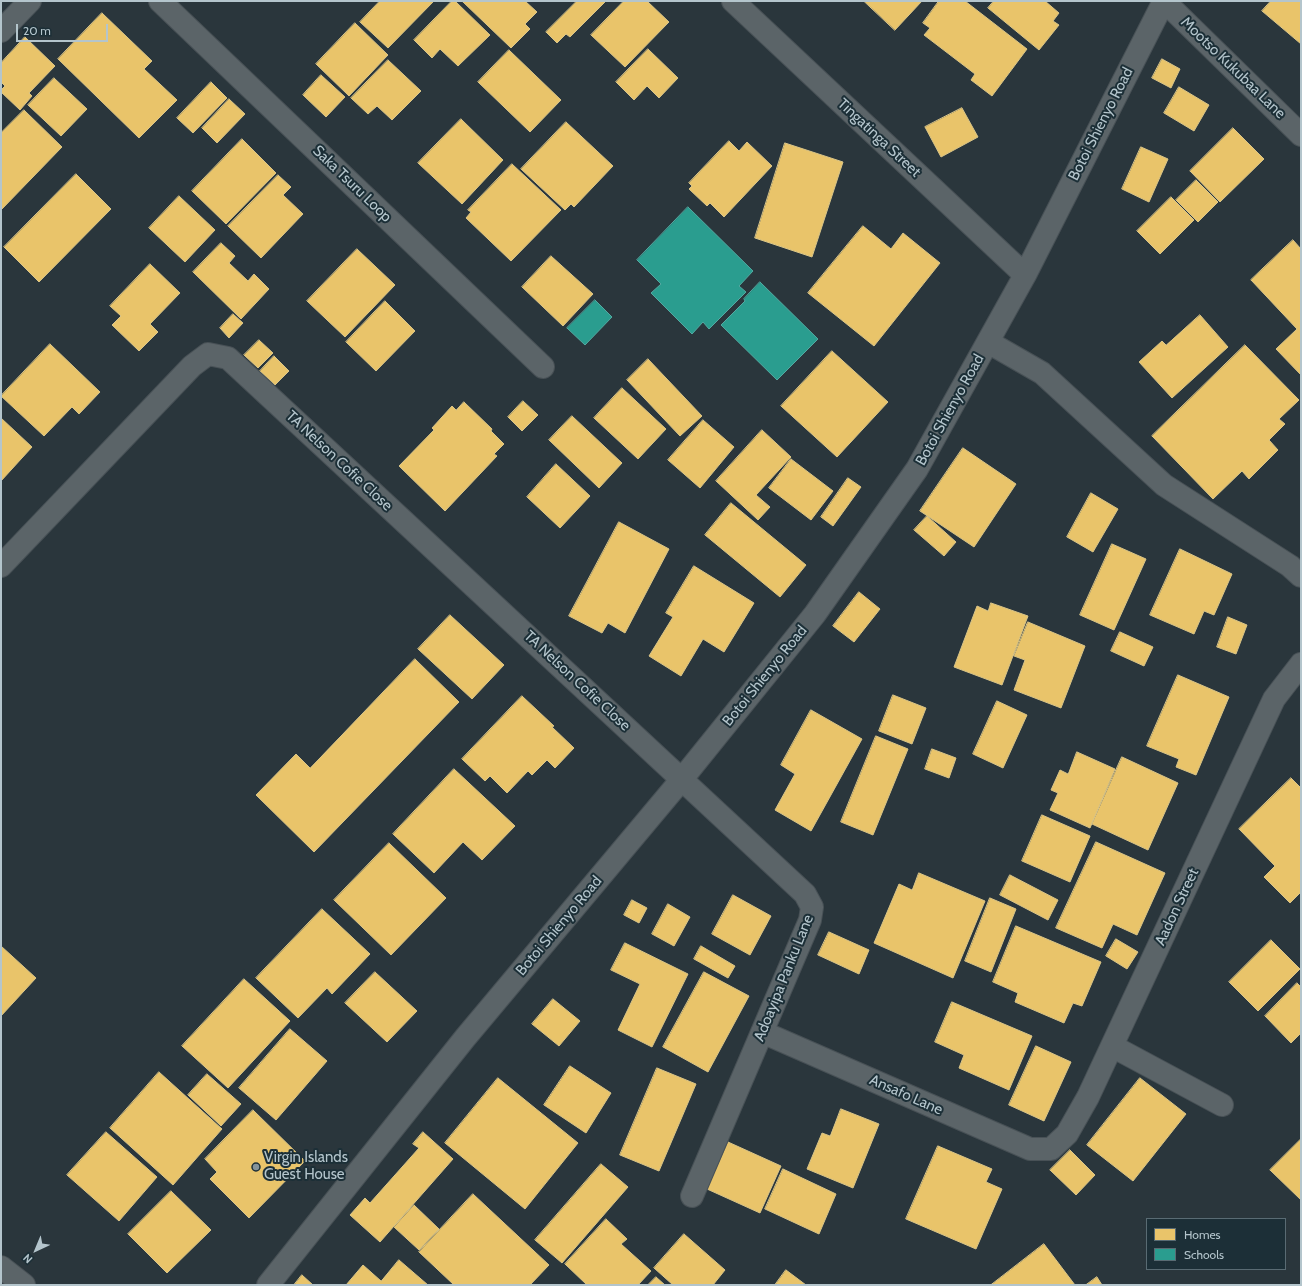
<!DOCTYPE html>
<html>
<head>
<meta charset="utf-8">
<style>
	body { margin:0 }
	#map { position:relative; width:1302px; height:1286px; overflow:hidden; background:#2a363c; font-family:Cabin,sans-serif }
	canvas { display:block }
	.frame { position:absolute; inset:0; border:2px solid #b4c5cc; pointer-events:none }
	.legend { position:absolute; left:1146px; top:1218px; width:140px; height:52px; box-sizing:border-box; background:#1c2f37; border:1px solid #596b73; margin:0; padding:5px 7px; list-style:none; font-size:12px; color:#b4c5cc }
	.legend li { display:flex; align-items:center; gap:8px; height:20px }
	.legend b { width:20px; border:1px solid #596b73 }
	.north { position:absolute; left:16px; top:1230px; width:40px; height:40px; -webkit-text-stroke:3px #1c2f37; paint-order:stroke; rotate:224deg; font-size:11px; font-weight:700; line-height:16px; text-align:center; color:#b4c5cc }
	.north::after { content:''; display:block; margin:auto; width:14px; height:18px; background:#b4c5cc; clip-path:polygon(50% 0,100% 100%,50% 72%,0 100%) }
	.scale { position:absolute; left:16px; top:24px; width:92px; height:18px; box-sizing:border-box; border:2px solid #b4c5cc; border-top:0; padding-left:5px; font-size:12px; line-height:14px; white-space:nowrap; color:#b4c5cc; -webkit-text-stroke:3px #1c2f37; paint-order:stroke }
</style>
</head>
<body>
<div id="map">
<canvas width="1302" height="1286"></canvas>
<div class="frame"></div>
<ul class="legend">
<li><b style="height:11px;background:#e9c46a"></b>Homes</li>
<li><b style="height:11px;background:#2a9d8f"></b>Schools</li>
</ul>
<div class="north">N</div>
<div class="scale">20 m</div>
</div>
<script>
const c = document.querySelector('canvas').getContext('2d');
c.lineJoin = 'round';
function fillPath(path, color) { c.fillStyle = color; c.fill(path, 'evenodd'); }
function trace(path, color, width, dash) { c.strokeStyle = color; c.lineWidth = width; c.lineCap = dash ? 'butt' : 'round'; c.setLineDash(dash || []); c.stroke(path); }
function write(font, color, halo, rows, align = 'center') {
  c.font = font + ' Cabin,sans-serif'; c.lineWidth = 4; c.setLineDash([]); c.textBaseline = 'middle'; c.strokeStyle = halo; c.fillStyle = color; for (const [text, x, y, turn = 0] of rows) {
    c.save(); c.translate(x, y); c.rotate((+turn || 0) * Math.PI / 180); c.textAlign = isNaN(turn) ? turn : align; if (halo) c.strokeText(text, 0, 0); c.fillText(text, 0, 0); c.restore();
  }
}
const homes = new Path2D(`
	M 380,1 L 434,1 L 388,48 L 360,22 Z
	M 452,1 L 455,1 L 490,35 L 458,66 L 440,49 L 432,58 L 414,40 Z
	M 464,1 L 525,1 L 537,12 L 525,24 L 530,29 L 511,48 L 463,2 Z
	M 577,1 L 606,1 L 570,37 L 566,34 L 557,43 L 546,32 Z
	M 624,1 L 647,1 L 669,22 L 625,67 L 591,35 Z
	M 864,1 L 922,1 L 895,30 Z
	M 939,1 L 965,1 L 1027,49 L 992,96 L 971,80 L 975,74 L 924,35 L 930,28 L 923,23 Z
	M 994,1 L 1045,1 L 1059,13 L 1053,21 L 1059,25 L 1039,50 L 988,8 Z
	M 1271,1 L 1301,1 L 1301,44 L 1262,11 Z
	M 102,13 L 152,61 L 144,69 L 177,100 L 139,138 L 58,59 Z
	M 355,23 L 388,55 L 349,96 L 316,64 Z
	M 25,37 L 55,66 L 29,93 L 32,96 L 20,110 L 1,92 L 1,90 L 5,86 L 1,82 L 1,63 Z
	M 648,49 L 678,78 L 659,98 L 647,86 L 634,100 L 616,82 Z
	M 509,50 L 561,100 L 530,132 L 478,82 Z
	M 1162,59 L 1180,69 L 1171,88 L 1152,78 Z
	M 388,60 L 421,91 L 392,120 L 377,106 L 368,114 L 351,98 Z
	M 321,75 L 345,97 L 326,117 L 303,95 Z
	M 54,78 L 87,109 L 61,136 L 28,105 Z
	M 211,82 L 227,98 L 193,133 L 177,118 Z
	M 1179,87 L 1209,105 L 1194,131 L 1164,113 Z
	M 229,99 L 245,114 L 217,143 L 202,128 Z
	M 962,108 L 978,137 L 941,157 L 925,127 Z
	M 24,110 L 62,147 L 1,210 L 1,133 Z
	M 461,119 L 503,160 L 462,204 L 418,163 Z
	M 566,122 L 613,166 L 574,207 L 571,204 L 565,210 L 521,169 Z
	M 1233,128 L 1264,159 L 1220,202 L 1190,171 Z
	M 242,139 L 276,173 L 226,224 L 192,191 Z
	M 729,141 L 739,151 L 747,142 L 772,166 L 724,217 L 710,203 L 707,206 L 689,189 L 692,186 L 689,183 Z
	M 785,143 L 843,162 L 812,257 L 755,238 Z
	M 1141,147 L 1168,159 L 1149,202 L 1122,189 Z
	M 512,164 L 561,210 L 511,261 L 466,218 L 471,212 L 468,210 Z
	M 76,174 L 111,209 L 39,282 L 4,247 Z
	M 278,175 L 291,187 L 283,195 L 303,214 L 261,258 L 228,226 Z
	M 1196,180 L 1218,202 L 1198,222 L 1176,200 Z
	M 179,196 L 215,230 L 185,262 L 149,228 Z
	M 1171,197 L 1194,220 L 1160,254 L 1137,231 Z
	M 863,226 L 891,249 L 903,233 L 940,263 L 874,346 L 808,293 Z
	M 1293,240 L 1301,249 L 1301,375 L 1276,349 L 1297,329 L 1251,280 Z
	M 221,243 L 235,256 L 229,263 L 248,281 L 254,274 L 269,289 L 241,319 L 193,272 Z
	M 357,249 L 395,285 L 345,337 L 307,301 Z
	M 551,256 L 593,294 L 563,326 L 522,287 Z
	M 150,264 L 180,293 L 150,324 L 158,332 L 139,351 L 112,325 L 121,316 L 110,306 Z
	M 385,301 L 415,331 L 376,371 L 346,342 Z
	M 233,314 L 243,323 L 229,338 L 220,328 Z
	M 1200,315 L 1228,347 L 1172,398 L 1139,362 L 1162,341 L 1166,345 Z
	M 259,340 L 273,353 L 258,368 L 244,355 Z
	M 50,344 L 100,392 L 79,414 L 72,407 L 44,436 L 1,396 Z
	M 1245,345 L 1299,400 L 1279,419 L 1285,424 L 1269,440 L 1278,450 L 1249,479 L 1242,471 L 1213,499 L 1152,436 Z
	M 832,351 L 888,402 L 837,457 L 781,406 Z
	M 274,356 L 289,371 L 275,385 L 260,371 Z
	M 648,359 L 702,416 L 680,436 L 627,380 Z
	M 622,388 L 666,429 L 638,459 L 594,418 Z
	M 523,401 L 538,415 L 522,431 L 508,417 Z
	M 464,402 L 492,429 L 491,431 L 504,444 L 494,454 L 497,456 L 445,511 L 399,466 L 434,430 L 432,428 L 452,406 L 456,410 Z
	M 572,416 L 622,463 L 599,488 L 549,440 Z
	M 1,418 L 32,447 L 1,481 Z
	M 703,420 L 734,447 L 700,488 L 668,460 Z
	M 762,430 L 791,457 L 756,495 L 770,507 L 758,520 L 716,481 Z
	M 963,448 L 1016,484 L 974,547 L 920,511 Z
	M 791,459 L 833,491 L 811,520 L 769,488 Z
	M 556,464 L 590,496 L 560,528 L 527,497 Z
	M 848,478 L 861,487 L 833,526 L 821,517 Z
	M 1091,493 L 1118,509 L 1093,552 L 1067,537 Z
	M 731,503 L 806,565 L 780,597 L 705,535 Z
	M 927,516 L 956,542 L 944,556 L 914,530 Z
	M 619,522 L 669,549 L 625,633 L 608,623 L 602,633 L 569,616 Z
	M 1112,544 L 1146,559 L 1114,630 L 1080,615 Z
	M 1180,549 L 1232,574 L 1214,615 L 1204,611 L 1194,634 L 1150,615 Z
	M 694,566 L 754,603 L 724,652 L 703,639 L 681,676 L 649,656 L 673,617 L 666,613 Z
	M 859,592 L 880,609 L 854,642 L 833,626 Z
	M 991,603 L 1028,616 L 1002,685 L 954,667 L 977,606 L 988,611 Z
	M 450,615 L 504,665 L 472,699 L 418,649 Z
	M 1228,617 L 1247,625 L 1236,654 L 1217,647 Z
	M 1028,622 L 1085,646 L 1061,708 L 1014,690 L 1025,660 L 1014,656 Z
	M 1120,632 L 1153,647 L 1144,666 L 1111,651 Z
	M 415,659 L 459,702 L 314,852 L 256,795 L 296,754 L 310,768 Z
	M 1178,675 L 1229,697 L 1196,775 L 1176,767 L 1179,759 L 1147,746 Z
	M 893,695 L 926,708 L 912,744 L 879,731 Z
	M 522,696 L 554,726 L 552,727 L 574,748 L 555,768 L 547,760 L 532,775 L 528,771 L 507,793 L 490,776 L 485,781 L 462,759 Z
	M 997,701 L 1027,715 L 1003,768 L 973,754 Z
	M 811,710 L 862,739 L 811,831 L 775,810 L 795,774 L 781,765 Z
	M 876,736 L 908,749 L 873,835 L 841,822 Z
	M 932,749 L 956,758 L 949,778 L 925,769 Z
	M 1077,752 L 1115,769 L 1090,828 L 1050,810 L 1058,793 L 1051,790 L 1060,770 L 1068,774 Z
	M 1122,757 L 1178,783 L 1148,850 L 1092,824 Z
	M 454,769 L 515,826 L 482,860 L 463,842 L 434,873 L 393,834 Z
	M 1291,778 L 1301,788 L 1301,892 L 1290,903 L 1264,877 L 1275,866 L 1239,829 Z
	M 1042,815 L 1090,836 L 1070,882 L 1022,861 Z
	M 1096,842 L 1165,873 L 1137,935 L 1113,924 L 1102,948 L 1056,928 Z
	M 389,843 L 446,898 L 391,955 L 334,900 Z
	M 919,873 L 985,901 L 953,978 L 874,943 L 899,884 L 912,890 Z
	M 1010,875 L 1058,900 L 1048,920 L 1000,895 Z
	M 733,895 L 771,916 L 750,955 L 712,934 Z
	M 990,898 L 1016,909 L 991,972 L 965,961 Z
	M 632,900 L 647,908 L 639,923 L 624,915 Z
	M 668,904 L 690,917 L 674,946 L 652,934 Z
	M 322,909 L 370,954 L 332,994 L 327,988 L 298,1018 L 256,978 Z
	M 1016,926 L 1101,962 L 1082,1006 L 1073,1003 L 1064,1023 L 1015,1002 L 1018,993 L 993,982 Z
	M 829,932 L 869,950 L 859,974 L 818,955 Z
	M 1116,939 L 1138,952 L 1127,969 L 1106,956 Z
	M 1271,940 L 1300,969 L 1258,1011 L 1229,982 Z
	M 625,943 L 688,974 L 652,1047 L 618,1030 L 640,984 L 611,970 Z
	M 1,946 L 36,978 L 1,1016 Z
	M 701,946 L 735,966 L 728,978 L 694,959 Z
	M 375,972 L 417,1011 L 387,1042 L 345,1003 Z
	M 704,972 L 749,996 L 708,1072 L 663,1047 Z
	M 244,979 L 290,1021 L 228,1088 L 182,1046 Z
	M 1297,983 L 1301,987 L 1301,1033 L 1291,1043 L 1265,1016 Z
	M 553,999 L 580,1021 L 559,1046 L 532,1024 Z
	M 952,1002 L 1032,1036 L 1009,1090 L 959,1068 L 964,1055 L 935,1042 Z
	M 290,1029 L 327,1061 L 276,1120 L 239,1088 Z
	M 1036,1046 L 1071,1062 L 1044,1121 L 1009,1105 Z
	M 570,1066 L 611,1093 L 586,1133 L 544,1105 Z
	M 657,1068 L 696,1084 L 659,1171 L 620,1155 Z
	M 159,1072 L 222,1129 L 173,1185 L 110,1128 Z
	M 207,1074 L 241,1104 L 221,1126 L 188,1095 Z
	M 498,1078 L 578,1143 L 525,1209 L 445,1143 Z
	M 1140,1078 L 1186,1114 L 1133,1181 L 1087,1145 Z
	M 841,1109 L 879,1124 L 853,1188 L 807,1169 L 822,1133 L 830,1136 Z
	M 253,1110 L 305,1161 L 249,1218 L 210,1179 L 217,1172 L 205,1159 Z
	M 106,1132 L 157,1177 L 119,1221 L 67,1175 Z
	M 423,1132 L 453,1159 L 380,1242 L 350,1215 L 365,1198 L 370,1203 L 419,1148 L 413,1144 Z
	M 1301,1139 L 1301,1200 L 1270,1170 Z
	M 728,1142 L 781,1166 L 760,1213 L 707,1189 Z
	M 938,1146 L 992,1169 L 986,1182 L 1002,1189 L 976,1249 L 906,1219 Z
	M 1070,1150 L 1095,1175 L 1076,1195 L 1050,1170 Z
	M 601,1164 L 628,1187 L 562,1263 L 535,1240 Z
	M 783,1169 L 836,1194 L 819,1234 L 765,1209 Z
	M 171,1191 L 211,1230 L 167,1273 L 128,1234 Z
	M 473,1194 L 549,1265 L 530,1285 L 454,1285 L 419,1252 Z
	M 414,1205 L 439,1229 L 419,1250 L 394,1227 Z
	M 606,1219 L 627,1239 L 621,1244 L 651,1271 L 638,1285 L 587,1285 L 565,1264 Z
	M 684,1234 L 725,1270 L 713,1285 L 673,1285 L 654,1268 Z
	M 1044,1244 L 1075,1285 L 991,1285 Z
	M 399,1260 L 428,1285 L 346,1285 L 363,1265 L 381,1281 Z
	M 786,1270 L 806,1285 L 775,1285 Z
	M 302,1275 L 313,1285 L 294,1285 Z
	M 656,1277 L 665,1285 L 648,1285 Z
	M 1097,1277 L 1102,1285 L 1086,1285 Z`);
fillPath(homes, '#e9c46a');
trace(homes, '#d9c487', 1);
const schools = new Path2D(`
	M 688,207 L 753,271 L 739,286 L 746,292 L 709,329 L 703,322 L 692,334 L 651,293 L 661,284 L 637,260 Z
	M 760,282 L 818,339 L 777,380 L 721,325 L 745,301 L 744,299 Z
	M 595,300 L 612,317 L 585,345 L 567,328 Z`);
fillPath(schools, '#2a9d8f');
trace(schools, '#53a9a1', 1);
const minor = new Path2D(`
	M 160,1 L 543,367
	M 733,1 L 1025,275
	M 1164,1 L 1301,135
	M 1,31 L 30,1
	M 988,342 L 1042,373 L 1164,485 L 1290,566 L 1301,576
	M 1,566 L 192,366 L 208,354 L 228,358 L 805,894 L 812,907 L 810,920 L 692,1196
	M 762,1032 L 1030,1149 L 1051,1149 L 1067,1134 L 1088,1097 L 1274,699 L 1301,664
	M 1112,1046 L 1222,1105
	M 1,1267 L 24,1285
	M 268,1285 L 465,1038 L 682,779 L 815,614 L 917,469 L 1025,275 L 1164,1`);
trace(minor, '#485156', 24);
trace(minor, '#5b6468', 22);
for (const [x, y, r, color] of [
	[256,1167,4,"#84939a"]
]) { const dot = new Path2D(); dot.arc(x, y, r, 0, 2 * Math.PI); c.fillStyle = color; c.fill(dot); trace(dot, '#1c2f37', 1.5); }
write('15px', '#b4c5cc', '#1c2f37', [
	["Mootso Kukubaa Lane",1233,68,44],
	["Botoi Shienyo Road",1101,124,-63],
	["Tingatinga Street",879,138,43],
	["Saka Tsuru Loop",352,184,44],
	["Botoi Shienyo Road",950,410,-61],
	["TA Nelson Cofie Close",339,461,43],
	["Botoi Shienyo Road",765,676,-51],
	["TA Nelson Cofie Close",577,681,43],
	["Aadon Street",1177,907,-65],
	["Botoi Shienyo Road",559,926,-50],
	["Adoayipa Panku Lane",784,978,-68],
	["Ansafo Lane",906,1095,24]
]);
write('15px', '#b4c5cc', '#1c2f37', [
	["Virgin Islands",264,1158],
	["Guest House",264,1175]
], 'left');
</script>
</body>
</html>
